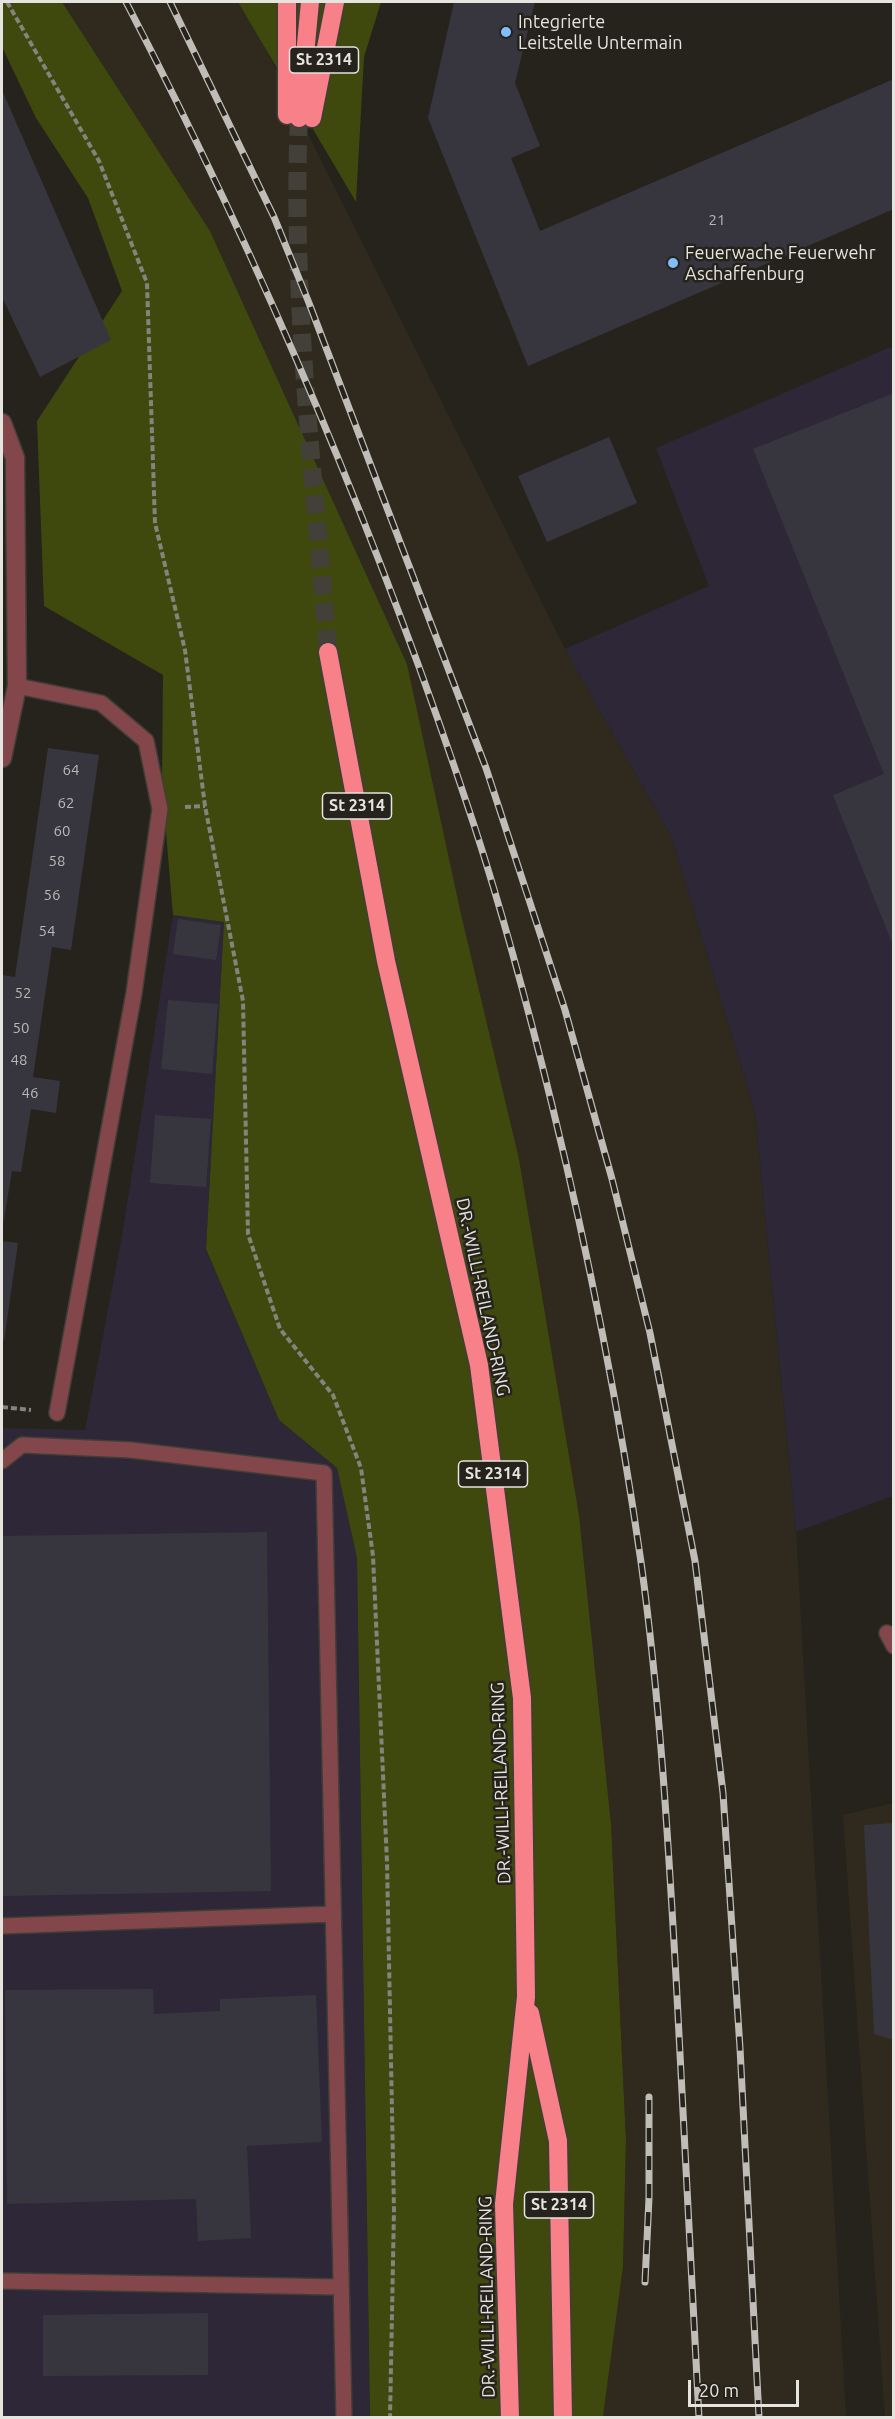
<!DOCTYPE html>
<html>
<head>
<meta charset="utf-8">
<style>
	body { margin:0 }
	#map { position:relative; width:895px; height:2419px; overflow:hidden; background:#26231c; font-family:Ubuntu,sans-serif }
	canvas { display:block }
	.frame { position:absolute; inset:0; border:3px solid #e6e4df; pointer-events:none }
	.scale { position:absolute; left:688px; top:2380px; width:111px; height:27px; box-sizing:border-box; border:3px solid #e6e4df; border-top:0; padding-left:8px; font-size:18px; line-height:21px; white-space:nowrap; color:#e6e4df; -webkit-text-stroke:4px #26231c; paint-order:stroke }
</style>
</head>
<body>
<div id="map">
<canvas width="895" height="2419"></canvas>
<div class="frame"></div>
<div class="scale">20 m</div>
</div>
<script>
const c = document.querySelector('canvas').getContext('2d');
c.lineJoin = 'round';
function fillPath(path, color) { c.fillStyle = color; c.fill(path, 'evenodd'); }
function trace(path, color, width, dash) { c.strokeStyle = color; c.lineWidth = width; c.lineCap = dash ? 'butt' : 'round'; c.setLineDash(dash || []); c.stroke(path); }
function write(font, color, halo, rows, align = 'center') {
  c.font = font + ' Ubuntu,sans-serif'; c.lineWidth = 5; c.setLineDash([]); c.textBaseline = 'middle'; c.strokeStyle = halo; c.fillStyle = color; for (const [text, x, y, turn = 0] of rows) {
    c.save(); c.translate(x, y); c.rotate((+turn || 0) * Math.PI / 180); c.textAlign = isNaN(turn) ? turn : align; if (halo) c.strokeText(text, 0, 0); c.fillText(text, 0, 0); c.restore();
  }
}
fillPath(new Path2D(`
	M 62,2 L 238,2 L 255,28 L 565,649 L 671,836 L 755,1112 L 796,1532 L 846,2417 L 603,2417 L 623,2267 L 626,2140 L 611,1824 L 579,1515 L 519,1159 L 461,914 L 407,664 L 210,231 Z
	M 893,1803 L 893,2417 L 885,2417 L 843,1815 Z`), '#2f2a1d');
fillPath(new Path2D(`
	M 893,346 L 893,1496 L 796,1532 L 755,1112 L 671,836 L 565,649 L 709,586 L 656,448 Z
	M 173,915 L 224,922 L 206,1250 L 279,1420 L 337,1468 L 357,1558 L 370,2417 L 2,2418 L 2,1428 L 85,1430 L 122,1236 Z`), '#2d2737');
fillPath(new Path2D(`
	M 2,2 L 62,2 L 210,231 L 407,664 L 461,914 L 519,1159 L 579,1515 L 611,1824 L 626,2140 L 623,2267 L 603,2417 L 370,2417 L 357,1558 L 337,1468 L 279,1420 L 206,1249 L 224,922 L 173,915 L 162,785 L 163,675 L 44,606 L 37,421 L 122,291 L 88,198 L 36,118 L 2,47 Z
	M 238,2 L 381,2 L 364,57 L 356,202 Z`), '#3f490d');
fillPath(new Path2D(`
	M 454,2 L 535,2 L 515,83 L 540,146 L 511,158 L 540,231 L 894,79 L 894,209 L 528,366 L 428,118 Z
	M 2,90 L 111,340 L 40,377 L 2,297 Z
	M 894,393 L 894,945 L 893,945 L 833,795 L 884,774 L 753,449 Z
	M 609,437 L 637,503 L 547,542 L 518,476 Z
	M 48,748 L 99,755 L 71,950 L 52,947 L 33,1077 L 60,1081 L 56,1113 L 31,1109 L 21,1172 L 12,1171 L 2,1231 L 2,975 L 15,977 Z
	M 178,919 L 221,925 L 216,960 L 173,954 Z
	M 168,1000 L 218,1004 L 212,1074 L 161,1069 Z
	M 155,1115 L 211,1119 L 206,1187 L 150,1183 Z
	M 2,1241 L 18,1243 L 4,1341 L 2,1341 Z
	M 267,1532 L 271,1891 L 2,1896 L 2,1536 Z
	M 894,1823 L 894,2040 L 874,2034 L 864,1825 Z
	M 153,1989 L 154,2014 L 220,2011 L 220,1999 L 316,1995 L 322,2142 L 247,2146 L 251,2238 L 198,2241 L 196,2199 L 7,2204 L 5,1990 Z
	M 208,2313 L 208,2375 L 43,2376 L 43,2315 Z`), '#37363e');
trace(new Path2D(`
	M 299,118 C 291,296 314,475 328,652`), '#434039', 18, [18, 9]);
const lane = new Path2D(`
	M 17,686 L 101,703 L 146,741 L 160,809 L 134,993 L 57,1413
	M 2,1461 L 22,1445 L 131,1450 L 324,1473 L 344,2418
	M 887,1633 L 894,1646
	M 2,1926 L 333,1914
	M 2,2281 L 341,2287`);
const street = new Path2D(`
	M 2,423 L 15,458 L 17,686 L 2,758`);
const highway = new Path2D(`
	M 287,2 L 287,115
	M 299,118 L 310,2
	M 312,118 L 335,2
	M 328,652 L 386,961 L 479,1365 L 522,1698 L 526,1997 L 504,2204 L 510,2418
	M 530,2013 L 558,2141 L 563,2418`);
trace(lane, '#413e37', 18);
trace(street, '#413e37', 21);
trace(highway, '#413e37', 21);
trace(new Path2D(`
	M 7,2 L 99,161 L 147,283 L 155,523 L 185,650 L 205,806 L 243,1001 L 248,1234 L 280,1329 L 333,1395 L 361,1468 L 373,1556 L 387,1862 L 394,2210 L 390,2418
	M 185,807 L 205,806
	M 2,1407 L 31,1410`), '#85837d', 4, [6, 3]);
trace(lane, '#83474b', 15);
trace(street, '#83474b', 18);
trace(highway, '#f88189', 18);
const rail = new Path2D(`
	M 126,2 C 264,267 380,541 474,825 C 504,917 529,1011 552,1105 C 589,1256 619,1408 641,1562 C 660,1700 668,1838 676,1977 C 684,2124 691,2271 699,2418
	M 170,2 L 274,217 L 309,303 L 486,768 L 565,1010 L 612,1179 L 650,1333 L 695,1561 L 723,1793 L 740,2048 L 759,2418
	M 645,2282 L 649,2198 L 649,2097`);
trace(rail, '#c0bdb8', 7);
trace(rail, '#26231c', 4.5, [14]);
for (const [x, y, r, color] of [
	[506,32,6,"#81bdfa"],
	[673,263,6,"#81bdfa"]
]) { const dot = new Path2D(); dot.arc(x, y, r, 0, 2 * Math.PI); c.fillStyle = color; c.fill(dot); trace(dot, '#26231c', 2); }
write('15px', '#bab8b7', null, [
	["21",717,220],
	["64",71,770],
	["62",66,803],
	["60",62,831],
	["58",57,861],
	["56",52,895],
	["54",47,931],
	["52",23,993],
	["50",21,1028],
	["48",19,1060],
	["46",30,1093]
]);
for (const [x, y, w] of [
	[324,60,69],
	[357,806,69],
	[493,1474,69],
	[559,2205,69]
]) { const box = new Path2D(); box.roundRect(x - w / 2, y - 13, w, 26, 4.5); c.fillStyle = '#26231c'; c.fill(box); trace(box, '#e6e4df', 1.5); }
write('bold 16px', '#e6e4df', null, [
	["St 2314",324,60],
	["St 2314",357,806],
	["St 2314",493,1474],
	["St 2314",559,2205]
]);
write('18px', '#e6e4df', '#26231c', [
	["Integrierte",518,22],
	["Leitstelle Untermain",518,43],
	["Feuerwache Feuerwehr",685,253],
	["Aschaffenburg",685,274]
], 'left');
write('18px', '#e6e4df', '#26231c', [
	["DR.-WILLI-REILAND-RING",483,1297,78],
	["DR.-WILLI-REILAND-RING",501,1783,-92],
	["DR.-WILLI-REILAND-RING",487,2297,-91]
]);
</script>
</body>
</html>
